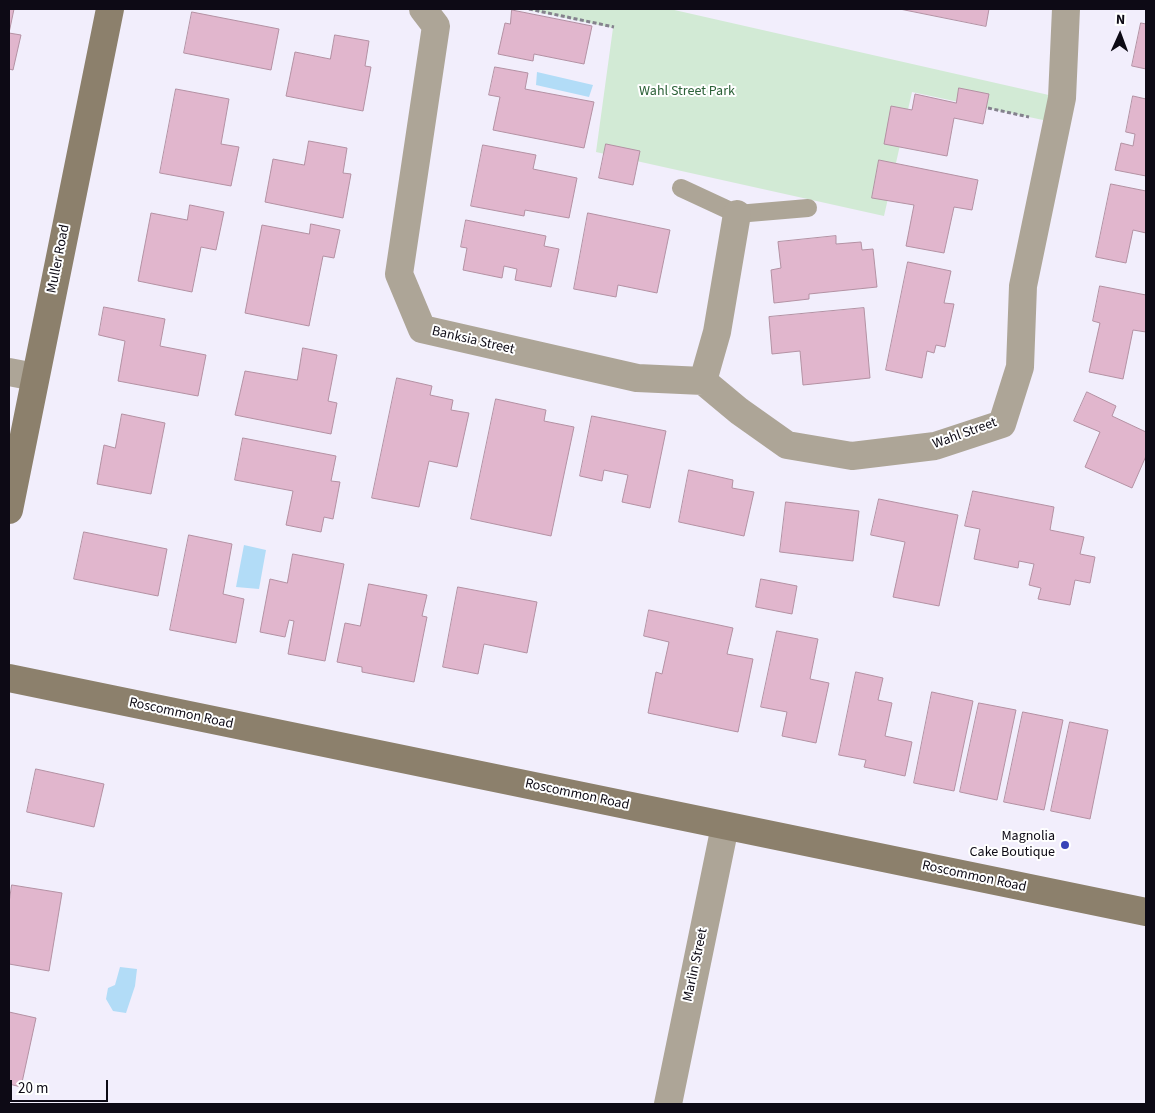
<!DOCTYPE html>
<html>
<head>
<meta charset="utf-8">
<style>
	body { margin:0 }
	#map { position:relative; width:1155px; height:1113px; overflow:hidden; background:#f2eefc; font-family:"Source Sans 3",sans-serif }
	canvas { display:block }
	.frame { position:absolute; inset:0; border:10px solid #0d0a15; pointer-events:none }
	.north { position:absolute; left:1095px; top:10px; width:50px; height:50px; -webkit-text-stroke:4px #fff; paint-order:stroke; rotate:2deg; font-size:14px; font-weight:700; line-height:20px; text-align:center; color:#0d0a15 }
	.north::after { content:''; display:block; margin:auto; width:18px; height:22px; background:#0d0a15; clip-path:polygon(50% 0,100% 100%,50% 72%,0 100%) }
	.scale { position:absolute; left:10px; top:1080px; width:98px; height:22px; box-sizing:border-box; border:2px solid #0d0a15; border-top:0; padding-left:6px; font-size:15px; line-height:18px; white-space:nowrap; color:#0d0a15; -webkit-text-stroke:4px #fff; paint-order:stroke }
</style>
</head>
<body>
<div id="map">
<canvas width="1155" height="1113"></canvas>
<div class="frame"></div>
<div class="north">N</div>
<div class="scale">20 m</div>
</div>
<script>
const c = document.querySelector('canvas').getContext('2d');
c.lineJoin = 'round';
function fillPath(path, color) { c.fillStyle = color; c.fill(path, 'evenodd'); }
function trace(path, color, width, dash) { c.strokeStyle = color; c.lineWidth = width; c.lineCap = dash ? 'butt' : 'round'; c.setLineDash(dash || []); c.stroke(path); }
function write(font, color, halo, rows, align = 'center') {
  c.font = font + ' "Source Sans 3",sans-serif'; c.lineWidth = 4; c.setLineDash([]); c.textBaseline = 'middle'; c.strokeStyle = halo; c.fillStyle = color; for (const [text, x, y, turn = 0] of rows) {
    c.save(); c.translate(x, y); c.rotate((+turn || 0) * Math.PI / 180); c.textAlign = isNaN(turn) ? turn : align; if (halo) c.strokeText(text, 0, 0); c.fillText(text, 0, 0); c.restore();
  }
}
fillPath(new Path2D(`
	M 524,9 L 670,9 L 1062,98 L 1057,123 L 912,92 L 884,216 L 596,152 L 613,28 Z`), '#d2ead5');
fillPath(new Path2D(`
	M 537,72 L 593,85 L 589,97 L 536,85 Z
	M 244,545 L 266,550 L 259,589 L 236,587 Z
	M 120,967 L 137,969 L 135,986 L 126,1013 L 113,1011 L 106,999 L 108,988 L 115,985 Z`), '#b2dcf7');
const building = new Path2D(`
	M 9,9 L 14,9 L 9,33 L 21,35 L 13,70 L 9,69 Z
	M 900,9 L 989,9 L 986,26 Z
	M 512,10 L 592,26 L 584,64 L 534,54 L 533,61 L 498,54 L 505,23 L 510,24 Z
	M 192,12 L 279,29 L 271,70 L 184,53 Z
	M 1141,23 L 1146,24 L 1146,69 L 1132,66 Z
	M 335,35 L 369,41 L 365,66 L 371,67 L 363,111 L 286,96 L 295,52 L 330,59 Z
	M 495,67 L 528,73 L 525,89 L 594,102 L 584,148 L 493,130 L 500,97 L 489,95 Z
	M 959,88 L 989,94 L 983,124 L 954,118 L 947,156 L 884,144 L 891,106 L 912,110 L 915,94 L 956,103 Z
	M 176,89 L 229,99 L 221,144 L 239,147 L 231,186 L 160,173 Z
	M 1133,96 L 1146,99 L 1146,176 L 1115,170 L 1121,143 L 1133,146 L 1135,134 L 1126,132 Z
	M 309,141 L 347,148 L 343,173 L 351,174 L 343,218 L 265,202 L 273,159 L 304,165 Z
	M 606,144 L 640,151 L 633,185 L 599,178 Z
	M 483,145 L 536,155 L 533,169 L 577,178 L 569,218 L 525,210 L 524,216 L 471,206 Z
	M 879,160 L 978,180 L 972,210 L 954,207 L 944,253 L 906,246 L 914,205 L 872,198 Z
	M 1111,184 L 1146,191 L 1146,233 L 1133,230 L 1126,263 L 1096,257 Z
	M 190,205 L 224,212 L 216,250 L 201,247 L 192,292 L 138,281 L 151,213 L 187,220 Z
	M 588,213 L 670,230 L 657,293 L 618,285 L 616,297 L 574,289 Z
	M 466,220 L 546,236 L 544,246 L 559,249 L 551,287 L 515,280 L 517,269 L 504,266 L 502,278 L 463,270 L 467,248 L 461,247 Z
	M 311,224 L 340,230 L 334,258 L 323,256 L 309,326 L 245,313 L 262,225 L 309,234 Z
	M 836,236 L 836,244 L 861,242 L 862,250 L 873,249 L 877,287 L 809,294 L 809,299 L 774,303 L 771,270 L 781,268 L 778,242 Z
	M 908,262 L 951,271 L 944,303 L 954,304 L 945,347 L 936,345 L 934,353 L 927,351 L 922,378 L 886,370 Z
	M 1100,286 L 1146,295 L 1146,332 L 1133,330 L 1123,379 L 1089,372 L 1100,323 L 1093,321 Z
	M 104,307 L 165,319 L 160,346 L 206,355 L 198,396 L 118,381 L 125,341 L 99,335 Z
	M 864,308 L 870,378 L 803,385 L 800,351 L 772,354 L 769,317 Z
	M 303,348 L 337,355 L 328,401 L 337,403 L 331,434 L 235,415 L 245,371 L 297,380 Z
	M 397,378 L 432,386 L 430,395 L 453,400 L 451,410 L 469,413 L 457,467 L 429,461 L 419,507 L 372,498 Z
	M 1087,392 L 1116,406 L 1112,416 L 1146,432 L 1146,456 L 1132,488 L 1085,467 L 1100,432 L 1074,421 Z
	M 496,399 L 546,410 L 544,421 L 574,427 L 551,536 L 471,519 Z
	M 122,414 L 165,423 L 151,494 L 97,484 L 104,445 L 115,448 Z
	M 592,416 L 666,431 L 650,508 L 622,502 L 628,475 L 604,470 L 602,481 L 580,476 Z
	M 243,438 L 336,456 L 331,481 L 340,482 L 333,519 L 324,517 L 321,532 L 286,525 L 293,491 L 235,480 Z
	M 689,470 L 733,480 L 732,488 L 754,492 L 744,536 L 679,522 Z
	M 973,491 L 1054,507 L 1050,530 L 1084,537 L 1080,554 L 1095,557 L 1090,583 L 1075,580 L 1070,605 L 1038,599 L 1041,588 L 1029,585 L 1034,564 L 1019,561 L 1018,568 L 974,559 L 980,529 L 965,526 Z
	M 879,499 L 958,515 L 939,606 L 893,597 L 905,542 L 871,535 Z
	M 786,502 L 859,511 L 853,561 L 780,552 Z
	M 84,532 L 167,549 L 158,596 L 74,579 Z
	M 189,535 L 232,544 L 223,594 L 244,599 L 236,643 L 170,630 Z
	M 293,554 L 344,564 L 325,661 L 288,654 L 294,621 L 289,620 L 285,637 L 260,632 L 270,579 L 287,583 Z
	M 761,579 L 797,586 L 792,614 L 756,607 Z
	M 369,584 L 427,595 L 422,616 L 427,617 L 414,682 L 362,672 L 362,667 L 337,662 L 345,623 L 360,626 Z
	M 458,587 L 537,602 L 527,653 L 484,644 L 478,674 L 443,667 Z
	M 649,610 L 733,628 L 727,654 L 753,659 L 738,732 L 648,713 L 656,672 L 662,674 L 669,642 L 644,636 Z
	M 777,631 L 818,639 L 810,679 L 829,683 L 816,743 L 782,736 L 787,712 L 761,707 Z
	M 856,672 L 883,678 L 878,700 L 892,703 L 885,736 L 912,742 L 905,776 L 864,767 L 866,760 L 839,755 Z
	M 932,692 L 973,701 L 954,791 L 914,783 Z
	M 979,703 L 1016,710 L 997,800 L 960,792 Z
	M 1023,712 L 1063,720 L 1044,810 L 1004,802 Z
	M 1070,722 L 1108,730 L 1090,819 L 1051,811 Z
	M 36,769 L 104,784 L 94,827 L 27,812 Z
	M 12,885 L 62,893 L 49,971 L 9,964 L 9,903 Z
	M 9,1012 L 36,1018 L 21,1087 L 9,1084 Z`);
fillPath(building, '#e1b6cd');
trace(building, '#b391a3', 1);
trace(new Path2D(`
	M 529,9 L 614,27
	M 988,108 L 1029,117`), '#84818d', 3, [4, 2.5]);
trace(new Path2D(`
	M 681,188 L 737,214 L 808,208`), '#ada597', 18);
trace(new Path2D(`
	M 423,9 L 436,26 L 399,274 L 422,329 L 637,378 L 703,381
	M 737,214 L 717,332 L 703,381 L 739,411 L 787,445 L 852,456 L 935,446 L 1002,424 L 1020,367 L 1023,286 L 1062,98 L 1066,9
	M 9,372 L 35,377
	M 668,1104 L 725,826`), '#ada597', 28);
trace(new Path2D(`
	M 9,510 L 110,9
	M 9,678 L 1146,912`), '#8c806c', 28);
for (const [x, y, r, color] of [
	[1065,845,5,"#3945b8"]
]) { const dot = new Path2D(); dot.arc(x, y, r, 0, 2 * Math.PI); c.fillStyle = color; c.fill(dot); trace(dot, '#fff', 2); }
write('14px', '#2d6239', '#fff', [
	["Wahl Street Park",687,92]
]);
write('14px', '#0d0a15', '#fff', [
	["Muller Road",59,259,-79],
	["Banksia Street",473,341,13],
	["Wahl Street",965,434,-20],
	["Roscommon Road",181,714,12],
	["Roscommon Road",577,795,12],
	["Roscommon Road",974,877,12],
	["Marlin Street",696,965,-78]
]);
write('14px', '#0d0a15', '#fff', [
	["Magnolia",1055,837],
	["Cake Boutique",1055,853]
], 'right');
</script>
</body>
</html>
